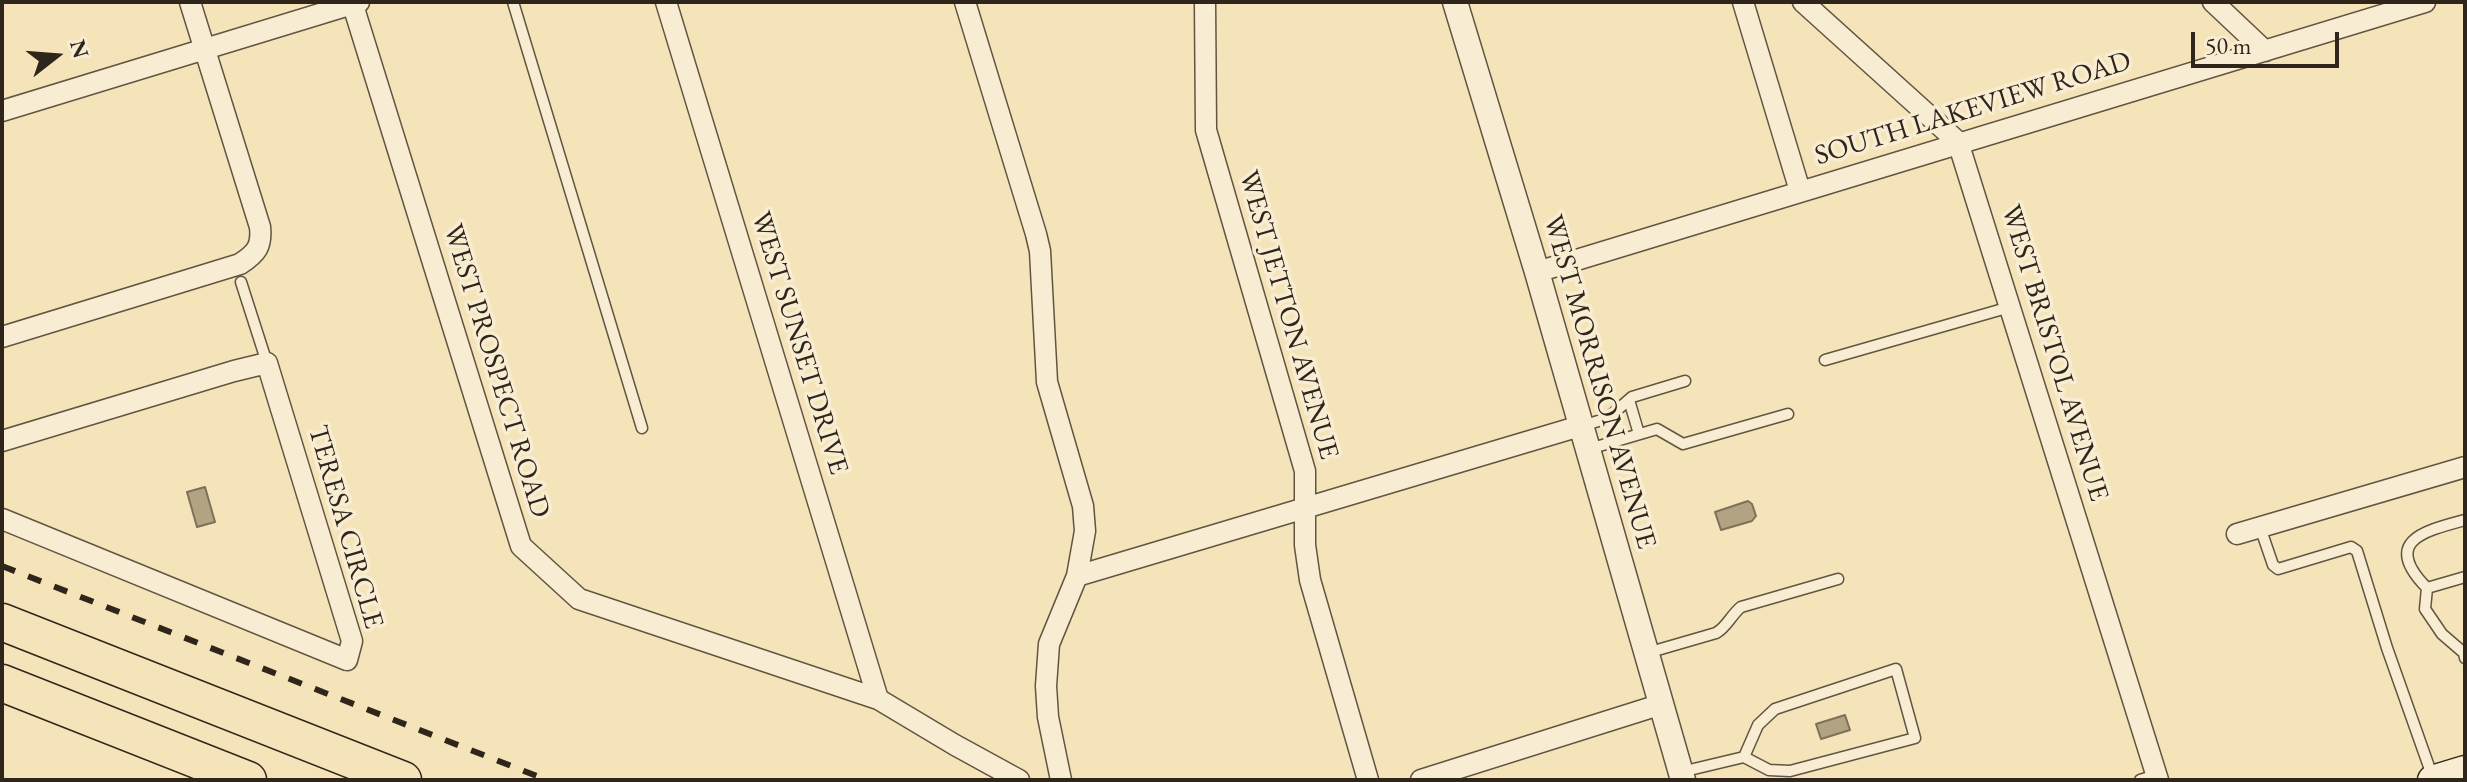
<!DOCTYPE html>
<html>
<head>
<meta charset="utf-8">
<style>
	body { margin:0 }
	#map { position:relative; width:2467px; height:782px; overflow:hidden; background:#f5e4b9; font-family:"EB Garamond",serif }
	canvas { display:block }
	.frame { position:absolute; inset:0; border:4px solid #30251a; pointer-events:none }
	.north { position:absolute; left:16px; top:16px; width:80px; height:80px; -webkit-text-stroke:6px #f8edd2; paint-order:stroke; rotate:73deg; font-size:22px; font-weight:700; line-height:32px; text-align:center; color:#30251a }
	.north::after { content:''; display:block; margin:auto; width:28px; height:36px; background:#30251a; clip-path:polygon(50% 0,100% 100%,50% 72%,0 100%) }
	.scale { position:absolute; left:2191px; top:32px; width:148px; height:36px; box-sizing:border-box; border:4px solid #30251a; border-top:0; padding-left:10px; font-size:24px; line-height:28px; white-space:nowrap; color:#30251a; -webkit-text-stroke:6px #f8edd2; paint-order:stroke }
</style>
</head>
<body>
<div id="map">
<canvas width="2467" height="782"></canvas>
<div class="frame"></div>
<div class="north">N</div>
<div class="scale">50 m</div>
</div>
<script>
const c = document.querySelector('canvas').getContext('2d');
c.lineJoin = 'round';
function fillPath(path, color) { c.fillStyle = color; c.fill(path, 'evenodd'); }
function trace(path, color, width, dash) { c.strokeStyle = color; c.lineWidth = width; c.lineCap = dash ? 'butt' : 'round'; c.setLineDash(dash || []); c.stroke(path); }
function write(font, color, halo, rows, align = 'center') {
  c.font = font + ' "EB Garamond",serif'; c.lineWidth = 7; c.setLineDash([]); c.textBaseline = 'middle'; c.strokeStyle = halo; c.fillStyle = color; for (const [text, x, y, turn = 0] of rows) {
    c.save(); c.translate(x, y); c.rotate((+turn || 0) * Math.PI / 180); c.textAlign = isNaN(turn) ? turn : align; if (halo) c.strokeText(text, 0, 0); c.fillText(text, 0, 0); c.restore();
  }
}
const water = new Path2D(`
	M 205,487 L 215,522 L 197,527 L 187,492 Z
	M 1748,501 L 1752,504 L 1756,516 L 1752,521 L 1721,530 L 1715,512 Z
	M 1845,715 L 1850,730 L 1821,739 L 1816,724 Z`);
fillPath(water, '#b2a383');
trace(water, '#7e7159', 2);
const service = new Path2D(`
	M 513,2 L 642,428
	M 241,282 L 267,363
	M 1825,360 L 2010,307
	M 1629,400 L 1639,434
	M 1582,426 L 1608,418 L 1632,397 L 1685,381
	M 1589,449 L 1657,429 L 1683,444 L 1788,414
	M 2260,527 L 2273,565 L 2278,569 L 2351,547 L 2357,551 L 2387,648 L 2433,778
	M 2465,577 L 2427,588 L 2425,609 L 2442,634 L 2464,653 L 2465,658
	M 2427,588 C 2381,541 2424,531 2465,520
	M 1647,653 L 1716,633 C 1727,627 1731,615 1741,607 L 1838,579
	M 1681,772 L 1744,757 L 1769,770 L 1790,771 L 1915,738 L 1896,669 L 1775,709 L 1758,725 L 1744,757
	M 2140,780 L 2156,775`);
const minor = new Path2D(`
	M 352,2 L 521,546 L 579,599 L 878,699 L 955,745 L 1019,780
	M 666,2 L 878,699
	M 965,2 L 1036,234 L 1040,251 L 1047,382 L 1083,506 L 1085,531 L 1077,576 L 1049,644 L 1046,686 L 1048,717 L 1061,780
	M 1205,2 L 1206,130 L 1305,471 L 1305,545 L 1310,580 L 1368,780
	M 1743,2 L 1800,191
	M 1803,2 L 1958,142 L 2158,780
	M 2213,2 L 2265,51
	M 2,111 L 359,2
	M 1537,272 L 2425,2
	M 2,337 L 240,264 C 257,253 262,246 260,227 L 190,2
	M 2,441 L 234,371 L 267,363 L 352,641 L 347,660 L 2,519
	M 2237,534 L 2465,467
	M 1077,576 L 1580,426
	M 1421,780 L 1662,704`);
const tertiary = new Path2D(`
	M 1455,2 L 1537,272 L 1683,780`);
const secondary = new Path2D(`
	M 2432,780 L 2465,770`);
const motorway = new Path2D(`
	M 2,622 L 403,780
	M 2,683 L 248,780`);
trace(service, '#615542', 13);
trace(minor, '#615542', 23);
trace(tertiary, '#615542', 27);
trace(secondary, '#30251a', 31);
trace(motorway, '#30251a', 39);
trace(service, '#f8edd2', 10);
trace(minor, '#f8edd2', 20);
trace(tertiary, '#f8edd2', 24);
trace(secondary, '#f8edd2', 28);
trace(motorway, '#f5e4b9', 36);
trace(new Path2D(`
	M 2,566 L 547,780`), '#30251a', 6, [14, 14]);
write('28px', '#30251a', '#f8edd2', [
	["SOUTH LAKEVIEW ROAD",1973,109,-17],
	["WEST JETTON AVENUE",1288,315,74],
	["WEST SUNSET DRIVE",799,343,73],
	["WEST BRISTOL AVENUE",2054,353,73],
	["WEST PROSPECT ROAD",496,371,73],
	["WEST MORRISON AVENUE",1599,382,74],
	["TERESA CIRCLE",345,527,74]
]);
</script>
</body>
</html>
